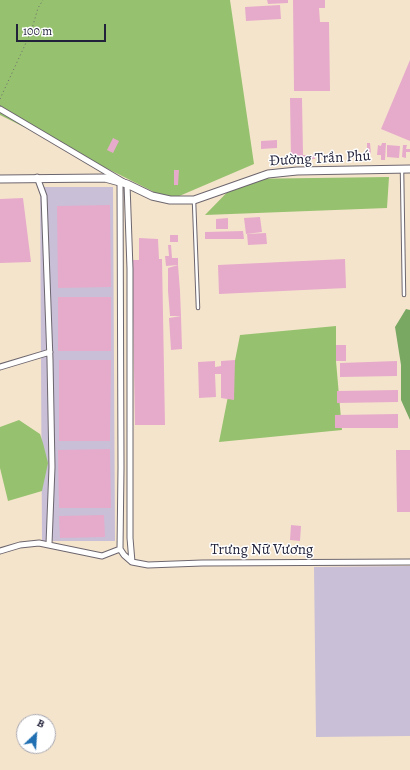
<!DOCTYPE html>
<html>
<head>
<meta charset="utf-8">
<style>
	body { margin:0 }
	#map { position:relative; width:410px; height:770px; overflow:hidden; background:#f5e4cc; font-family:Alegreya,serif }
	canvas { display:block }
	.north { position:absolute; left:16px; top:714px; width:40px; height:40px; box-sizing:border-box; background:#fff; border:1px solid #a7a7b1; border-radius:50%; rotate:25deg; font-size:11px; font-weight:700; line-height:16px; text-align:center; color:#22223b }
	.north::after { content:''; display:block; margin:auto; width:14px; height:18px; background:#1f6fb2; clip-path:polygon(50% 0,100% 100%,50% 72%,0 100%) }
	.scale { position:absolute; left:16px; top:24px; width:90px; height:18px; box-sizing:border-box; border:2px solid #22223b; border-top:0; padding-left:5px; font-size:12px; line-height:14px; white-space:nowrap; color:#22223b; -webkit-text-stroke:3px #fff; paint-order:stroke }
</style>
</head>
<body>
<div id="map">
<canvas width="410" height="770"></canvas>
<div class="north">B</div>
<div class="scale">100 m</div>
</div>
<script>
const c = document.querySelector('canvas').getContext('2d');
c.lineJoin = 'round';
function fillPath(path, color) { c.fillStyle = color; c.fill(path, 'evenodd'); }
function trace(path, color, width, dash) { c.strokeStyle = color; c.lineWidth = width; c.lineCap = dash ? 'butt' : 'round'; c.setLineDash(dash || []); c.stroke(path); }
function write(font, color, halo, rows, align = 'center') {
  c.font = font + ' Alegreya,serif'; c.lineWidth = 3; c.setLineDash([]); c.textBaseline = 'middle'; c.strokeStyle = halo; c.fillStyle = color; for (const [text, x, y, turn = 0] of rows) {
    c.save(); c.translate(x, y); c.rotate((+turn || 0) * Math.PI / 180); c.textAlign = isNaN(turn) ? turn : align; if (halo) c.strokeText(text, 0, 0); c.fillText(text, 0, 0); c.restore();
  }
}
fillPath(new Path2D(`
	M 40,187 L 113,187 L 115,541 L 42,541 Z
	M 410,566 L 410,736 L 316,737 L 314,567 Z`), '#c9bfd7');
fillPath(new Path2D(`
	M 0,0 L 230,0 L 254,164 L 170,200 L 0,115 Z
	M 389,177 L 387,208 L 205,215 L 240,179 Z
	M 336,326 L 336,361 L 342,430 L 219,442 L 240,335 Z
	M 19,420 L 40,434 L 43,443 L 48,463 L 42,491 L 8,501 L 0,468 L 0,427 Z`), '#96c26f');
fillPath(new Path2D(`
	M 406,309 L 410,310 L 410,420 L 401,400 L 401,365 L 395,327 Z`), '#78a862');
fillPath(new Path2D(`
	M 267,0 L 288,0 L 288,3 L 268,4 Z
	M 293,0 L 325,0 L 325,8 L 319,8 L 320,22 L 329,22 L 330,91 L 294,91 Z
	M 280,5 L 281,19 L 246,21 L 245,7 Z
	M 410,60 L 410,141 L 381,129 Z
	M 290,98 L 302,98 L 303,155 L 315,155 L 315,159 L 291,159 Z
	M 113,138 L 119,141 L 113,153 L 107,150 Z
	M 277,140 L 277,148 L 261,149 L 261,141 Z
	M 367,143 L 370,143 L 371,154 L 367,154 Z
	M 382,143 L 386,143 L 385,160 L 381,160 L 381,155 L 377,155 L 378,145 L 381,146 Z
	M 387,145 L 400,146 L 399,158 L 387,157 Z
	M 403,145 L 407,145 L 406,149 L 410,149 L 410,152 L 406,152 L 406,158 L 402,157 Z
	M 174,170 L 179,170 L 178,185 L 174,185 Z
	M 23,198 L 31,262 L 0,263 L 0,199 Z
	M 110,205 L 111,287 L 58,288 L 57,206 Z
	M 260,217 L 262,232 L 246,234 L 244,218 Z
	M 228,218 L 228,229 L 216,229 L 216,219 Z
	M 243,231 L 244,239 L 205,239 L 205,232 Z
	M 266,233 L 267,244 L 248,245 L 247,234 Z
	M 170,235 L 178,235 L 178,242 L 170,242 Z
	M 139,238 L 158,239 L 159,259 L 162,259 L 165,425 L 135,425 L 132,260 L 139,260 Z
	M 168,245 L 171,245 L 172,258 L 178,258 L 178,265 L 166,266 L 165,256 L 169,256 Z
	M 345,259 L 346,288 L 219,294 L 218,265 Z
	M 178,265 L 180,291 L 181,316 L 170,316 L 168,291 L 168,268 Z
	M 58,297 L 111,297 L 111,351 L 58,351 Z
	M 181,316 L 182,349 L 171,350 L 169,318 Z
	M 336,345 L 346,345 L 346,361 L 336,361 Z
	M 59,360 L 111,360 L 110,441 L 59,441 Z
	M 235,360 L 234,400 L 221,398 L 221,374 L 215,374 L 216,397 L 199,398 L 198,362 L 215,361 L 215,367 L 221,366 L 221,361 Z
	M 397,361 L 397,376 L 340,377 L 340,363 Z
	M 398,390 L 398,402 L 337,403 L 337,391 Z
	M 398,414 L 398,428 L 335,428 L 335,415 Z
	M 110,449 L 111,508 L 59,508 L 58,450 Z
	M 396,450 L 410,450 L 410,512 L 397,512 Z
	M 104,515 L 105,537 L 60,538 L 59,516 Z
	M 291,525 L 301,526 L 300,541 L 290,540 Z`), '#e6abcb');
const lane = new Path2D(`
	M 402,170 L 404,295
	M 194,201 L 198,308`);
const street = new Path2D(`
	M 0,109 L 127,184 L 130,269 L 130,538 L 132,562
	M 37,177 L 44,196 L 50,360 L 52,467 L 49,544
	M 120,182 L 121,468 L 120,549
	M 0,367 L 50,352
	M 120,549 L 124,555 L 132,562 L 148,565 L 202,563 L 410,562
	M 0,551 L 20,545 L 39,543 L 102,556 L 120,549`);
const secondary = new Path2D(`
	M 0,179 L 105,178 L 127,184 L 152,196 L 170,200 L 194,200 L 268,174 L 297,171 L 410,169`);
trace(lane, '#6c666e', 4.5);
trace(street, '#6c666e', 7);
trace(secondary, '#6c666e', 9);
trace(new Path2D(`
	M 0,99 L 31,32 L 38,8 L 43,0`), '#6c666e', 1, [1, 3]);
trace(lane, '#fff', 2.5);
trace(street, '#fff', 5);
trace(secondary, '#fff', 7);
write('15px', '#22223b', '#fff', [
	["Đường Trần Phú",320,159,-3],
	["Trưng Nữ Vương",262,550]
]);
</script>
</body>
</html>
